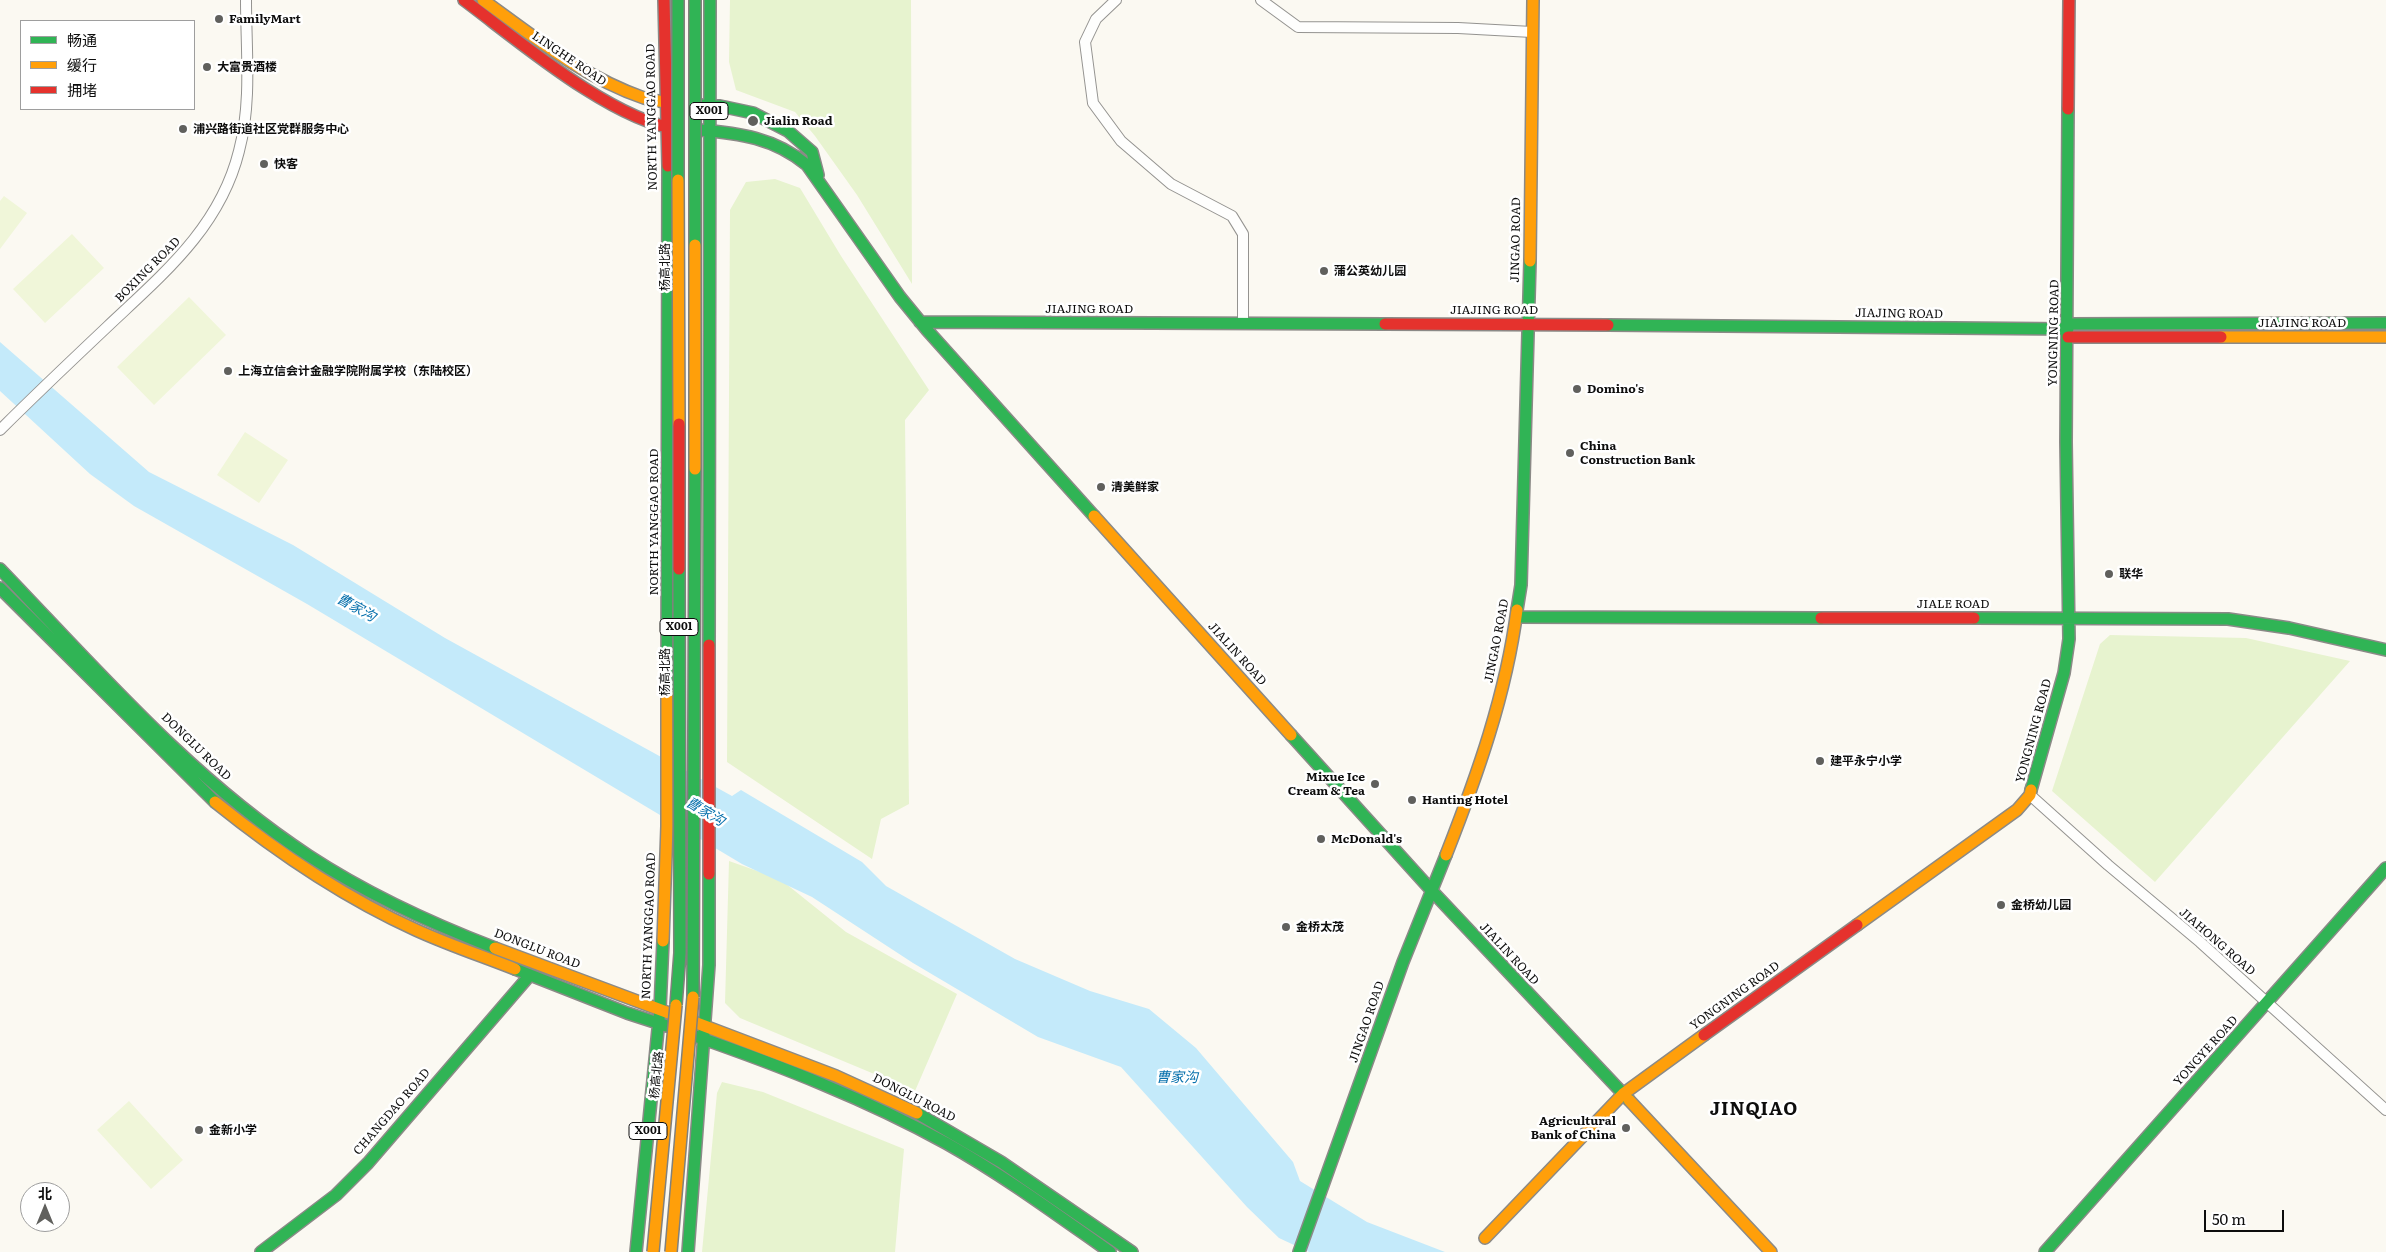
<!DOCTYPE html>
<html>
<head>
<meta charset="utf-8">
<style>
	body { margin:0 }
	#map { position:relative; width:2386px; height:1252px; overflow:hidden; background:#fbf9f2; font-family:Literata,"Noto Sans SC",serif }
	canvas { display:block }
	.legend { position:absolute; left:20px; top:20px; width:175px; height:90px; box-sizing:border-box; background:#fff; border:1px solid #9e9e9e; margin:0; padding:6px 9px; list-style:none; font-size:15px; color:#0d0d0d }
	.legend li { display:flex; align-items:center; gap:10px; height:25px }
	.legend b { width:25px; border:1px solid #9e9e9e }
	.north { position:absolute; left:20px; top:1182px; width:50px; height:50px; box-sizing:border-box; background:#fff; border:1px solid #9e9e9e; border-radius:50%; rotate:0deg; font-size:14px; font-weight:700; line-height:20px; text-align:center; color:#0d0d0d }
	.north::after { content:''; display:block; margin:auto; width:18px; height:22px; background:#60605d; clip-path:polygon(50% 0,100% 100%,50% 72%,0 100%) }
	.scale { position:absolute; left:2204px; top:1210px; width:80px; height:22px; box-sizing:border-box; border:2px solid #0d0d0d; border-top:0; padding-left:6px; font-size:15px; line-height:18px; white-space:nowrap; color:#0d0d0d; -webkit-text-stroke:4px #fff; paint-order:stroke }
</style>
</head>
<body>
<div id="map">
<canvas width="2386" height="1252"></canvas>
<ul class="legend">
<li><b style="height:6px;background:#30b455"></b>畅通</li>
<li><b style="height:6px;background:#ff9f0a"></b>缓行</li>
<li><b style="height:6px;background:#e5322d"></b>拥堵</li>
</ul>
<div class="north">北</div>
<div class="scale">50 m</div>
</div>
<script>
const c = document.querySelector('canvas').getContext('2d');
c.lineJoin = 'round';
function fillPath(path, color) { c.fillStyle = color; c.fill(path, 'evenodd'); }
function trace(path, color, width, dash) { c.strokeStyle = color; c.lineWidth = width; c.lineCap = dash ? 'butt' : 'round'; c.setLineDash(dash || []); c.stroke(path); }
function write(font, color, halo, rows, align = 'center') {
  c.font = font + ' Literata,"Noto Sans SC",serif'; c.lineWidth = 5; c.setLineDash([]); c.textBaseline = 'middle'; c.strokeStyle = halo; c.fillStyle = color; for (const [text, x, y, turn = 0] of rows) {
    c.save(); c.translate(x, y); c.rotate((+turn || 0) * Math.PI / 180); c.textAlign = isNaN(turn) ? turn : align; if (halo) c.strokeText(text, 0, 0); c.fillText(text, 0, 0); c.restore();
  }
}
fillPath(new Path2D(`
	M 730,0 L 911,0 L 912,284 L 857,195 L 815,136 L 795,112 L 736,90 L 729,62 Z
	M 775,179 L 800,188 L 841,256 L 929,390 L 905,420 L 909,804 L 881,819 L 872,859 L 727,762 L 730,210 L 746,182 Z
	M 2110,635 L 2246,638 L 2350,661 L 2155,882 L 2052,791 L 2100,644 Z
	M 729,861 L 780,879 L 846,932 L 957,994 L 915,1091 L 740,1018 L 725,1003 Z
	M 722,1082 L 763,1092 L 904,1149 L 895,1252 L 702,1252 L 717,1093 Z`), '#e7f3cf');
fillPath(new Path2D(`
	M 4,196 L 27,213 L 0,249 L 0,201 Z
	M 72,234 L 104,268 L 45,323 L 13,289 Z
	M 189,297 L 226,335 L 154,405 L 117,367 Z
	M 245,432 L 288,460 L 259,503 L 217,475 Z
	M 129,1101 L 183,1160 L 151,1189 L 97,1130 Z`), '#f0f6d9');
fillPath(new Path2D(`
	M 0,342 L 149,472 L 293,545 L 445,638 L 732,796 L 741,790 L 862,862 L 886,886 L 1015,959 L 1090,991 L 1149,1009 L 1196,1048 L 1293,1162 L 1300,1181 L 1367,1222 L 1445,1252 L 1309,1252 L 1279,1238 L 1247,1207 L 1121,1067 L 1038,1037 L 913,963 L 812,897 L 742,864 L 307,604 L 134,506 L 90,474 L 0,391 Z`), '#c4eafa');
const street = new Path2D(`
	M 1116,0 L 1096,19 L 1085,42 L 1093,103 L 1121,141 L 1171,184 L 1232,216 L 1243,234 L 1243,323
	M 1261,0 L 1298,27 L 1458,28 L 1532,32
	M 0,430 C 35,395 71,361 107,327 C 162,275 220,228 239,151 C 252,103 246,49 246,0
	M 2030,795 L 2108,865 L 2200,942 L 2386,1110`);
const fast = new Path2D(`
	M 700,105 L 720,106 L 753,113 L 788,131 L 812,152 L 818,175
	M 699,130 C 739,133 775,138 807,165 L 900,297 L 927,330 L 1094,516
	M 920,322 L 1385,324
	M 2068,324 L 2386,323
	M 1608,325 L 2068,329
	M 0,569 C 97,670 191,779 309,856 C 367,894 430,923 495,948
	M 0,588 L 215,802
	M 1517,610 L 1521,585 L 1530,261
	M 1517,617 L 1821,618
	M 1974,618 L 2228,619 L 2289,628 L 2386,650
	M 709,645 L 710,0
	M 667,693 L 668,166
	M 1291,735 L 1432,891 L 1629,1100
	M 2031,790 L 2064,673 L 2069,639 L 2066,442 L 2068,109
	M 515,969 L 627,1013 L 667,1026
	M 695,1036 C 781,1066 866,1099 946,1143 C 1003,1175 1056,1214 1110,1252
	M 917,1113 L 1001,1162 L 1132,1252
	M 261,1252 L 336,1195 L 368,1163 L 530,975
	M 636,1252 L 660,1009 L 663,941
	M 688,1252 L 709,965 L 709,874
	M 1299,1252 L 1403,962 L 1446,855
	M 2045,1252 L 2386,868`);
const slow = new Path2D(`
	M 483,0 C 534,37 583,77 644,98 C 655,101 667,102 678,104
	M 1530,261 L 1533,0
	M 2221,337 L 2386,337
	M 1094,516 L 1291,735
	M 215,802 C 277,852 343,897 416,930 C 449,945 482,956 515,969
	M 1446,855 C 1477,776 1506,695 1517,610
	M 1857,925 L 2017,810 L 2030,795 L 2031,790
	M 663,941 L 667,826 L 667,693
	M 495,948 L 669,1013
	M 694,1022 L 836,1076 L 917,1113
	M 1629,1100 L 1771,1252
	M 1485,1238 L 1623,1094 L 1704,1035`);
const jam = new Path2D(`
	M 464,0 C 518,40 611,120 677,129
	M 664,0 L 668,166
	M 2068,109 L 2069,0
	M 1385,324 L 1608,325
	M 2068,337 L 2221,337
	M 1821,618 L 1974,618
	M 709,874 L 709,645
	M 1704,1035 L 1857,925`);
trace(street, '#949390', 12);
trace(fast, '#8b8a87', 14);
trace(slow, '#8b8a87', 14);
trace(jam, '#8b8a87', 14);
trace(street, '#fefefd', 10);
trace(fast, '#30b455', 11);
trace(slow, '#ff9f0a', 11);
trace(jam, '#e5322d', 11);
const fastBridge = new Path2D(`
	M 678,0 L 678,180
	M 695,245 L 695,0
	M 693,997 L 695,469
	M 676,1005 L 680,953 L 679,569`);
const slowBridge = new Path2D(`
	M 678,180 L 679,424
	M 695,469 L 695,245
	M 653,1252 L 676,1005
	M 671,1252 L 693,997`);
const jamBridge = new Path2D(`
	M 679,424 L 679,569`);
trace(fastBridge, '#81817d', 14, []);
trace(slowBridge, '#81817d', 14, []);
trace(jamBridge, '#81817d', 14, []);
trace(fastBridge, '#30b455', 11);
trace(slowBridge, '#ff9f0a', 11);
trace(jamBridge, '#e5322d', 11);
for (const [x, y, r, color] of [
	[219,19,5,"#60605d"],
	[207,67,5,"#60605d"],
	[753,121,6,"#60605d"],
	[183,129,5,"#60605d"],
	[264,164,5,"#60605d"],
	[1324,271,5,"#60605d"],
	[228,371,5,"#60605d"],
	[1577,389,5,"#60605d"],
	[1570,453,5,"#60605d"],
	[1101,487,5,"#60605d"],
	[2109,574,5,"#60605d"],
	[1820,761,5,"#60605d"],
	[1375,784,5,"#60605d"],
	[1412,800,5,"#60605d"],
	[1321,839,5,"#60605d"],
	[2001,905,5,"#60605d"],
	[1286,927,5,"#60605d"],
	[1626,1128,5,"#60605d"],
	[199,1130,5,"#60605d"]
]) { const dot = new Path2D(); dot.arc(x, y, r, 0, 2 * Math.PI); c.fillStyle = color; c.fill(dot); trace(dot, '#fff', 2); }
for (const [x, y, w] of [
	[709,111,38],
	[679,627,38],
	[648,1131,38]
]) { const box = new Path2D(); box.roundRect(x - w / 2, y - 8.5, w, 17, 4); c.fillStyle = '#fff'; c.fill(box); trace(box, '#0d0d0d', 1); }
write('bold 11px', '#0d0d0d', null, [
	["X001",709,111],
	["X001",679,627],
	["X001",648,1131]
]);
write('bold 12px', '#0d0d0d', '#fff', [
	["FamilyMart",229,19],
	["大富贵酒楼",217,67],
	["Jialin Road",764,121],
	["浦兴路街道社区党群服务中心",193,129],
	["快客",274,164],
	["蒲公英幼儿园",1334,271],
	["上海立信会计金融学院附属学校（东陆校区）",238,371],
	["Domino's",1587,389],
	["China",1580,446],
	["Construction Bank",1580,460],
	["清美鲜家",1111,487],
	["联华",2119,574],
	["建平永宁小学",1830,761],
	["Mixue Ice",1365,777,"right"],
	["Cream & Tea",1365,791,"right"],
	["Hanting Hotel",1422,800],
	["McDonald's",1331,839],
	["金桥幼儿园",2011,905],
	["金桥太茂",1296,927],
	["Agricultural",1616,1121,"right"],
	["Bank of China",1616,1135,"right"],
	["金新小学",209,1130]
], 'left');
write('12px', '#0d0d0d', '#fff', [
	["LINGHE ROAD",569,59,34],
	["NORTH YANGGAO ROAD",652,117,-91],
	["JINGAO ROAD",1516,240,-89],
	["杨高北路",665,267,-90],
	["BOXING ROAD",148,270,-45],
	["JIAJING ROAD",1089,309],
	["JIAJING ROAD",1494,310],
	["JIAJING ROAD",1899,314,1],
	["JIAJING ROAD",2302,323],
	["YONGNING ROAD",2054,333,-89],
	["NORTH YANGGAO ROAD",654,522,-90],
	["JIALE ROAD",1953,604],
	["JINGAO ROAD",1497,641,-79],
	["JIALIN ROAD",1237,654,48],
	["杨高北路",665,672,-90],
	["YONGNING ROAD",2034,731,-75],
	["DONGLU ROAD",196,747,44],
	["NORTH YANGGAO ROAD",649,926,-88],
	["JIAHONG ROAD",2217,942,41],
	["DONGLU ROAD",537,949,21],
	["JIALIN ROAD",1509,954,47],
	["YONGNING ROAD",1735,996,-36],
	["JINGAO ROAD",1367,1022,-71],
	["YONGYE ROAD",2206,1051,-48],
	["杨高北路",657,1075,-84],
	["DONGLU ROAD",914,1098,27],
	["CHANGDAO ROAD",392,1112,-49]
]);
write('italic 14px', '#0871ad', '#fff', [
	["曹家沟",356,608,29],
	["曹家沟",705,812,31],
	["曹家沟",1177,1078]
]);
c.letterSpacing = '1px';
write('bold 18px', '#0d0d0d', '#fff', [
	["JINQIAO",1754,1110]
]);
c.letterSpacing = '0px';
</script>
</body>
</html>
